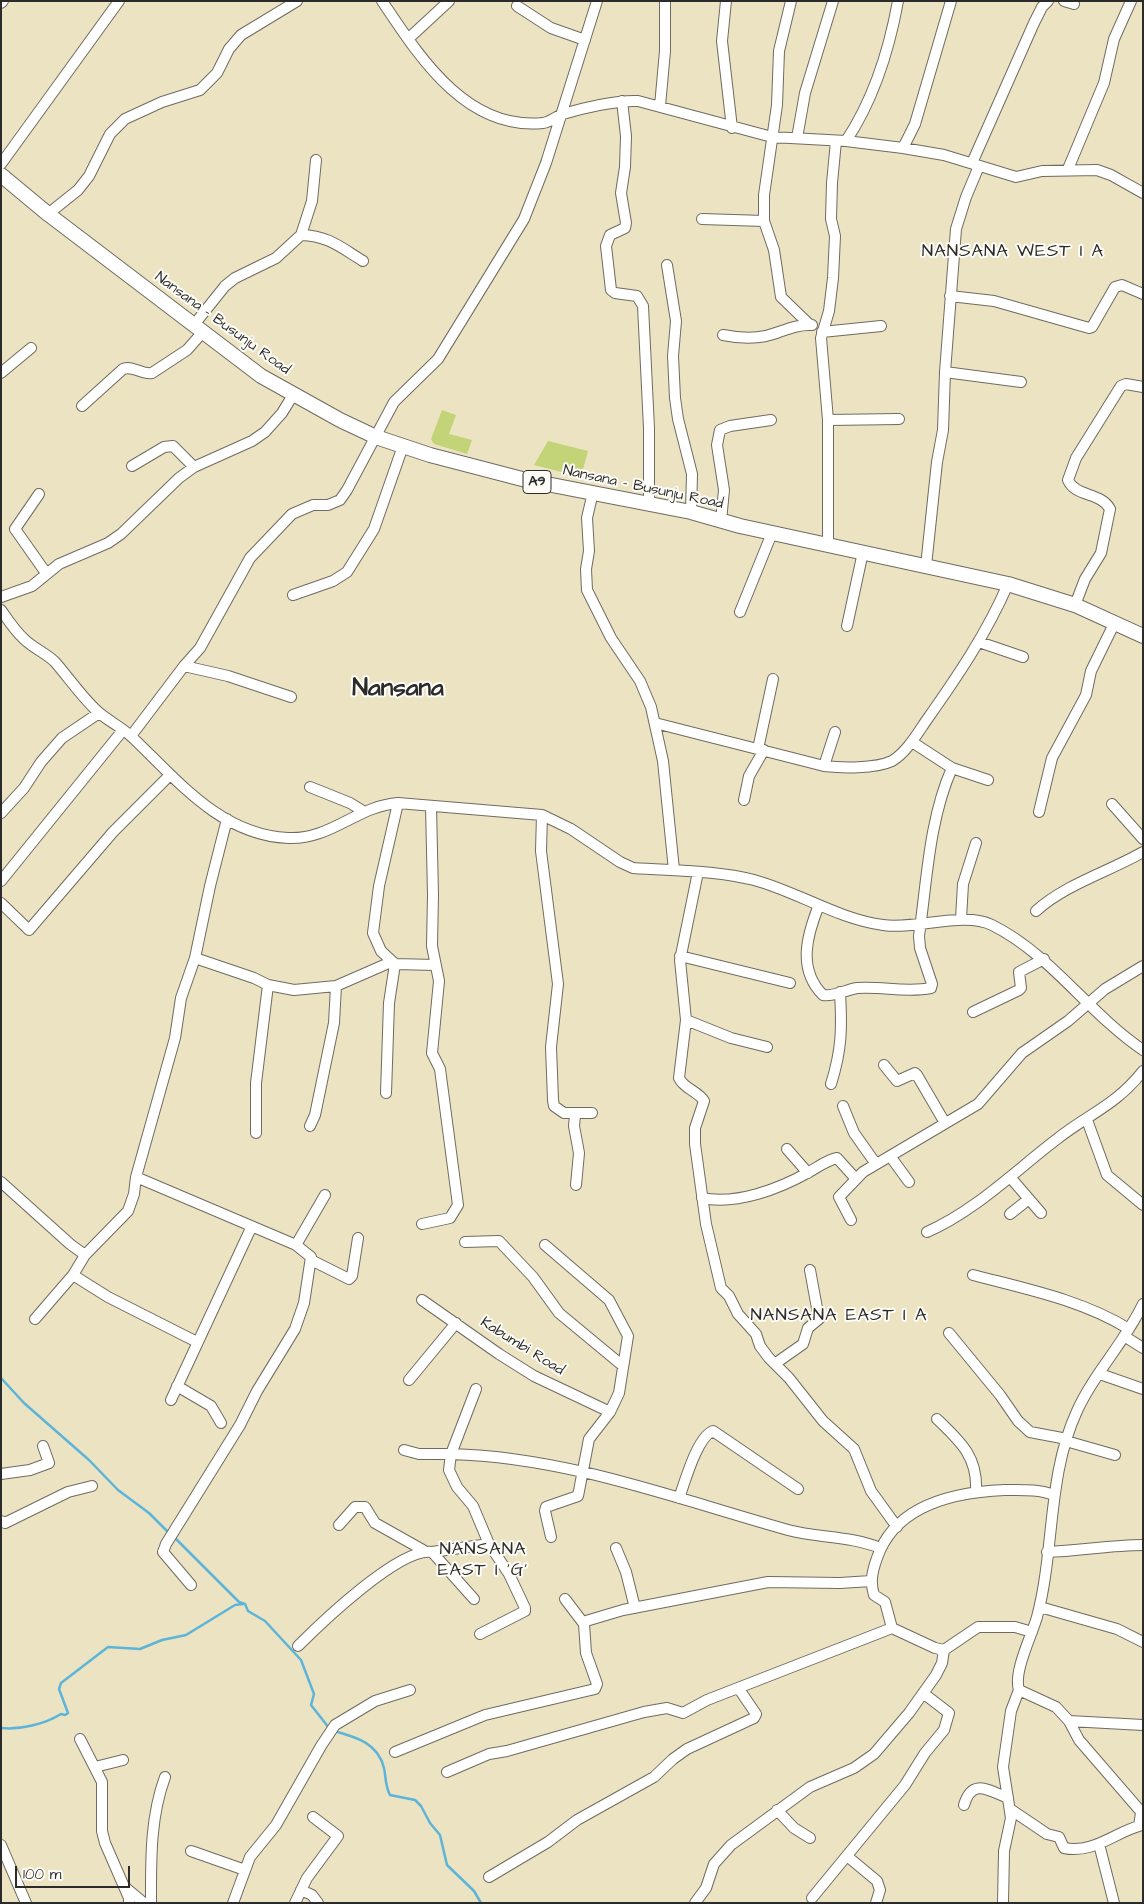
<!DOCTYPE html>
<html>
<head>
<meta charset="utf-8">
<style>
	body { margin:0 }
	#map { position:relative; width:1144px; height:1904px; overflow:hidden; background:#ece3c3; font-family:"Architects Daughter",sans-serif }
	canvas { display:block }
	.frame { position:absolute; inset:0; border:2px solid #2b2b2b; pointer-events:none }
	.scale { position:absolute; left:15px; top:1866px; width:115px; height:22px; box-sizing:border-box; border:2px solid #2b2b2b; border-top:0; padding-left:6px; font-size:15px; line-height:18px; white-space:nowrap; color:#2b2b2b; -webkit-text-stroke:4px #fdfcf7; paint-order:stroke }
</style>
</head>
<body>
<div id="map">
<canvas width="1144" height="1904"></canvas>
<div class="frame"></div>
<div class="scale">100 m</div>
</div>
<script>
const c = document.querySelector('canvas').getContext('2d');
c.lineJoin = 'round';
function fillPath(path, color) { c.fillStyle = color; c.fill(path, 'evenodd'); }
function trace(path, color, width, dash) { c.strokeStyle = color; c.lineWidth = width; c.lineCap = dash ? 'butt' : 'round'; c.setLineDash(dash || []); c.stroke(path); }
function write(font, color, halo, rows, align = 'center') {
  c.font = font + ' "Architects Daughter",sans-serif'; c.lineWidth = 4; c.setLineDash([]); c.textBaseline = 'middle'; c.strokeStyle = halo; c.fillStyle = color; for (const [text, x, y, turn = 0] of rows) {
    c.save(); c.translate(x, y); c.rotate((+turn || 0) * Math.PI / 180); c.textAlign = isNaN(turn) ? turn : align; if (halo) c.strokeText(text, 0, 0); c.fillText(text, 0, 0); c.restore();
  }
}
fillPath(new Path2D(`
	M 442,410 L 456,415 L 449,434 L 472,440 L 467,454 L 434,444 L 431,439 Z
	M 548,441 L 588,451 L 581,477 L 534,465 Z`), '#c2d477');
trace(new Path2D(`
	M 1,1378 L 24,1403 L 89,1460 L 118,1490 L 149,1513 L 169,1533
	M 173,1536 L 239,1602 L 245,1604 L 248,1611 L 265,1621 L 301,1660 L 314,1694 L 311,1705 L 329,1728
	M 1,1728 C 20,1730 45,1724 61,1714 L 65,1715 L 68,1713 L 59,1689 L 61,1683 L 108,1647 L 140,1649 L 162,1640 L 186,1635 L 235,1605 L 243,1604
	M 334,1731 C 356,1737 378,1743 384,1768 C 386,1777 385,1786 390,1795 L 415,1800 L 421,1806 L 430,1823 L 440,1835 L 447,1865 L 474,1891 L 481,1903`), '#5cb5d9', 2.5);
const minor = new Path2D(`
	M 382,1 C 419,56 466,131 543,123 C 551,122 556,116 563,114 C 583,108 617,100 638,101 L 772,137 L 846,141 L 903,148 L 944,155 L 1016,177 L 1042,171 L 1097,170 L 1111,175 L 1143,193
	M 726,1 L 722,41 L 732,128
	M 791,1 L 779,51 L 777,105 L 764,195 L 764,221 L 774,250 L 781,297 L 809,324
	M 1064,1 L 1074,4
	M 1,3 L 3,1
	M 517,6 L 551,28 L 585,40
	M 408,39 L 449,1
	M 622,101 L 626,136 L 625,167 L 621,193 L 626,223 L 625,228 L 610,235 L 606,246 L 611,290 L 615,293 L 637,296 L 643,306 L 649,428 L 649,504
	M 660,106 L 665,51 L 665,1
	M 797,138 L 805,93 L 833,1
	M 846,141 C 874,99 889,51 898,1
	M 903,148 L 915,124 L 951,1
	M 972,163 L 1034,23 L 1042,7 L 1048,1
	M 1,164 L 119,1
	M 1068,169 L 1104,83 L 1114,39 L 1131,1
	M 48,214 L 78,190 L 89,176 L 110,134 L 125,119 L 162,102 L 200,90 L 217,73 L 229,49 L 241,35 L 297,1
	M 702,219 L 764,221
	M 301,235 L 312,201 L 316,160
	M 667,265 L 676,321 L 673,356 L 675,398 L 678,419 L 692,474 L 691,512
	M 950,296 L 994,301 L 1089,328 L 1092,327 L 1115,287 L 1122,285 L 1143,294
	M 193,326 L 225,286 L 235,278 L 276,258 L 301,235 C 329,236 340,247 363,261
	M 822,332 L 881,326
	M 723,335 C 738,338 751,339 766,336 C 782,332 795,324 812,325
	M 945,372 L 1021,382
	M 1,373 L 31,348
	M 82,406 L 123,369 C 133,365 142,375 152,373 L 187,350 L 202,333
	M 828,420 L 899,419
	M 132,466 L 164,447 L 173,446 L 194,467
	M 593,492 L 587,518 L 589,551 L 586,569 L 587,590 L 611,638 L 640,681 L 651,707 L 663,761 L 674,870
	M 39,494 L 15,529 L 46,573
	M 721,521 L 724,490 L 717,445 L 720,430 L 730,426 L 771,420
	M 828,545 L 828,420 L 821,338 L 829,311 L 833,278 L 835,236 L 831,219 L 832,183 L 836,141
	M 926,566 L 937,462 L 943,430 L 945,372 L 956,229 L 966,197 L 979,166
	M 293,595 L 333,581 L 347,572 L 374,529 L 403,446
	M 1,597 L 32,586 L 59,564 L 108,543 L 121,534 L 179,478 L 194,467 L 252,441 L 265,432 L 282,413 L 293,395
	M 1075,605 L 1085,579 L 1101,553 L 1110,509 C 1101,492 1075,497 1068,480 L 1076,458 L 1121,386 L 1126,384 L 1143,387
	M 1,610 C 8,620 15,631 24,639 C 33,648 46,653 55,662 C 69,678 81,696 97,711 C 108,721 122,727 133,738 C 178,781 221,835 288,838 C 331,840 357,806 398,803 L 542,815 L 571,829 L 620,862 L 633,868 C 673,871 715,870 754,880 C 798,892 838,919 883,925 C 916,930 964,911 992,925 C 1052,955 1088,1013 1143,1050
	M 740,612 L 772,533
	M 847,626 L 863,552
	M 979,642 L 1023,657
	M 184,666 L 228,676 L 291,697
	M 655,723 L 824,766 C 841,768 875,769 892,761 C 906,753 917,734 926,721 C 957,677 987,633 1008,584
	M 131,736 L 184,666 L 200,648 L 250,558 L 292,514 L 313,505 L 328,505 L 340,500 L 347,490 L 394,402 L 438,359 L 524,219 L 546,163 L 597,1
	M 758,749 L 773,679
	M 824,766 L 835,732
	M 952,768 L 988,780
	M 310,787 L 350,803 L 363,811
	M 744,800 L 749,776 L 764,750
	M 398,803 L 379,886 L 373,933 L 381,951 L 395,964 L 435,965
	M 1112,804 L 1143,839
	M 1039,812 L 1052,758 L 1086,695 L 1091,671 L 1115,622
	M 1,813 L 24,788 L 41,762 L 62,738 L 99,713
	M 542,815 L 541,851 L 558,984 L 551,1047 L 553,1100 L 554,1106 L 564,1113 L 592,1113
	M 698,872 L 680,960 L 686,1020 L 679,1078 C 684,1089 698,1091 704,1101 L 695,1128 L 695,1144 L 706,1224 L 721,1288 L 729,1296 L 738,1314 L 756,1334 L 760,1346 L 769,1358 L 789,1378 L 823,1421 L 854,1449 L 871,1491 L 897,1527
	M 1,881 L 123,730
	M 1,903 L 29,930 L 113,832 L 170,775
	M 819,905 C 807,935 797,969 823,995 C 834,997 845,990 857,988 C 882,986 906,993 931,988 L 932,984 L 920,948 L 919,936 C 927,880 929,820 952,768 L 912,742
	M 1036,911 C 1066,884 1108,872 1143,852
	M 961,919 L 963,884 L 976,843
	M 680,956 L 790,983
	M 195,958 L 254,978 L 268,985 L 294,990 L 336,986 L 391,962
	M 973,1012 L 1019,990 L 1021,988 L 1019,972 L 1044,959
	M 686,1020 L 731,1038 L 767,1047
	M 884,1065 L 897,1081 L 915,1073 L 917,1075 L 945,1123
	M 831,1084 C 842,1049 842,1028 840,992
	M 386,1093 L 389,1003 L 395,964
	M 843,1106 L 854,1133 L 876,1164
	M 575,1115 L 574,1126 L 579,1153 L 576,1185
	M 1087,1120 L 1107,1175 L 1143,1205
	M 310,1126 L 315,1115 L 334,1023 L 336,986
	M 256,1133 L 256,1083 L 268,985
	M 787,1149 L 808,1173
	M 890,1156 L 909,1182
	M 136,1177 L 296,1245 L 311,1257 L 304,1303 L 295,1329 L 257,1391 L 240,1425 L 166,1544 L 163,1552 L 191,1585
	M 1010,1177 L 1041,1213
	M 1,1182 L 70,1244 L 85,1255 L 128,1211 L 134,1194 L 136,1177 L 175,1038 L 181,998 L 195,958 L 210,886 L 227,819
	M 702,1198 C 737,1205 779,1189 809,1172 C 818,1167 827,1160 837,1158 L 856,1179
	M 1010,1214 L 1029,1199
	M 851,1220 L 839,1197 L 863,1172 L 978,1104 L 1022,1053 L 1068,1021 L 1105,989 L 1143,966
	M 422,1224 L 450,1218 L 458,1205 L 440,1069 L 432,1053 L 439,981 L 432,946 L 433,895 L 431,806
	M 927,1232 C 975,1211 1015,1171 1057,1139 C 1090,1113 1115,1106 1143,1071
	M 465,1242 L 499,1241 L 533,1277 L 559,1313 L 623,1366
	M 296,1245 L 325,1195
	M 545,1245 L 609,1300 L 628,1336 L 619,1393 L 610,1412 L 589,1439 L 578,1496 L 546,1507 L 545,1511 L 551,1537
	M 311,1260 L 349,1279 L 352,1276 L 358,1238
	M 73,1275 L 108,1297 L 197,1342
	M 973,1275 C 1026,1289 1082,1300 1129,1329
	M 422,1300 L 499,1354 L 534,1376 L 610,1412
	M 35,1319 L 73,1275 L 85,1255
	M 949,1333 L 1000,1395 L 1018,1421 L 1030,1432 L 1067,1439
	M 1124,1336 L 1143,1348
	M 776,1363 L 803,1344 L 808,1328 L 819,1319 L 810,1270
	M 1100,1374 L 1143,1389
	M 409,1380 L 456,1323
	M 177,1386 L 211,1406 L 221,1423
	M 171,1400 L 251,1228
	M 937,1419 C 961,1442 978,1457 976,1492
	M 1066,1441 L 1115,1455
	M 404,1450 L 419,1454 L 451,1454 L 476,1389
	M 1,1474 L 30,1470 L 49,1463 L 43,1446
	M 679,1498 C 685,1482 697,1437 713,1431 L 798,1489
	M 1,1521 L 5,1523 L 68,1492 L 92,1486
	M 339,1525 L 355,1507 L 365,1507 L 375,1523 L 423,1550
	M 616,1548 L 626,1572 L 635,1608
	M 432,1552 L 474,1599
	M 1047,1552 C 1080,1551 1110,1545 1143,1545
	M 565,1599 L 584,1624
	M 1040,1607 L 1117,1629 L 1143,1642
	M 892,1628 L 885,1602 L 874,1595 C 870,1582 872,1572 877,1558 C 895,1505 954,1492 1005,1490 C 1022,1490 1039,1489 1054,1495
	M 480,1634 L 525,1611 L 525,1608 L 509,1574 L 489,1544 L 473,1506 L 457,1487 L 449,1470 L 451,1454 C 567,1457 677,1499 788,1530 C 818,1538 851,1536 880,1548
	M 298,1646 C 321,1623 400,1547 432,1552 L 489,1544
	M 1019,1690 L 1056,1707 L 1069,1721 L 1079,1740 L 1143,1814
	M 1069,1721 L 1143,1725
	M 80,1739 L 102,1782 L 102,1831 L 105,1843 L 129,1898 L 129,1903
	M 395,1752 L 485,1715 L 595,1689 L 597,1684 L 586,1653 L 584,1624 L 586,1621 L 623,1610 L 768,1582 L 840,1583 L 871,1581
	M 95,1767 L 123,1760
	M 447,1772 L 489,1754 L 507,1751 L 644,1712 L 667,1708 L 683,1713 L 707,1700 L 892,1628 L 935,1648 L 944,1650 L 978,1627 L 1015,1627 L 1032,1632
	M 964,1805 C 972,1778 988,1790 1008,1798
	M 1010,1809 L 1047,1834 L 1059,1837 L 1064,1848 C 1093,1854 1114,1833 1139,1826 L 1141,1813
	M 777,1810 L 794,1828 L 810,1838
	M 1099,1844 L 1114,1903
	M 1,1845 L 26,1903
	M 191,1851 L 245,1870
	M 847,1856 L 877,1881 L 880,1890 L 876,1903
	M 489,1877 L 548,1842 L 577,1820 L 654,1777 L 673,1759 L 687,1749 L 754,1718 L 756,1714 L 739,1689
	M 126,1888 L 144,1903
	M 301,1890 L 312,1895 L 318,1903
	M 812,1898 L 905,1785 L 925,1753 L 944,1730 L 949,1713 L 923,1693
	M 151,1903 C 151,1860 150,1818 165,1777
	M 233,1903 L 250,1857 L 276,1825 L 321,1746 L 335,1725 L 375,1701 L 410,1690
	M 295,1903 L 307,1878 L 338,1836 L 313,1817
	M 695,1903 L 706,1888 L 714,1864 L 731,1845 L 810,1787 L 854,1768 L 874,1754 L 909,1713 L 936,1675 L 942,1663 L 944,1650
	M 1003,1903 L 1004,1851 L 1011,1818 L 1003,1767 L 1011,1711 L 1019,1690 C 1013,1672 1032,1635 1037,1617 C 1055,1549 1047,1476 1077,1411 C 1094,1373 1125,1342 1143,1304`);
const major = new Path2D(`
	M 1,175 L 48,214 L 261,376 L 340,420 L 376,437 L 430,455 L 526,480 L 691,512 L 740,526 L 1008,584 L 1075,605 L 1143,636`);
trace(minor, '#6f6b60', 12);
trace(major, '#6f6b60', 16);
trace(minor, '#fff', 10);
trace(major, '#fff', 14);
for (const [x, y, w] of [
	[537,482,28]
]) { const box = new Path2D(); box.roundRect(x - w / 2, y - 11.5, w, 23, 4); c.fillStyle = '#fdfcf7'; c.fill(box); trace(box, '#2b2b2b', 1); }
write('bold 14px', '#2b2b2b', null, [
	["A9",537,482]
]);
write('15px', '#2b2b2b', '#fdfcf7', [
	["Nansana - Busunju Road",222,324,36],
	["Nansana - Busunju Road",643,488,12],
	["Kabumbi Road",522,1347,32]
]);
c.letterSpacing = '1px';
write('18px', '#2b2b2b', '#fdfcf7', [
	["NANSANA WEST I A",1013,252],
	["NANSANA EAST I A",839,1316],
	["NANSANA",483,1550],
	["EAST I 'G'",483,1571]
]);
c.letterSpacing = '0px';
write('bold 25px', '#2b2b2b', '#fdfcf7', [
	["Nansana",398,690]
]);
</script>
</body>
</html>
